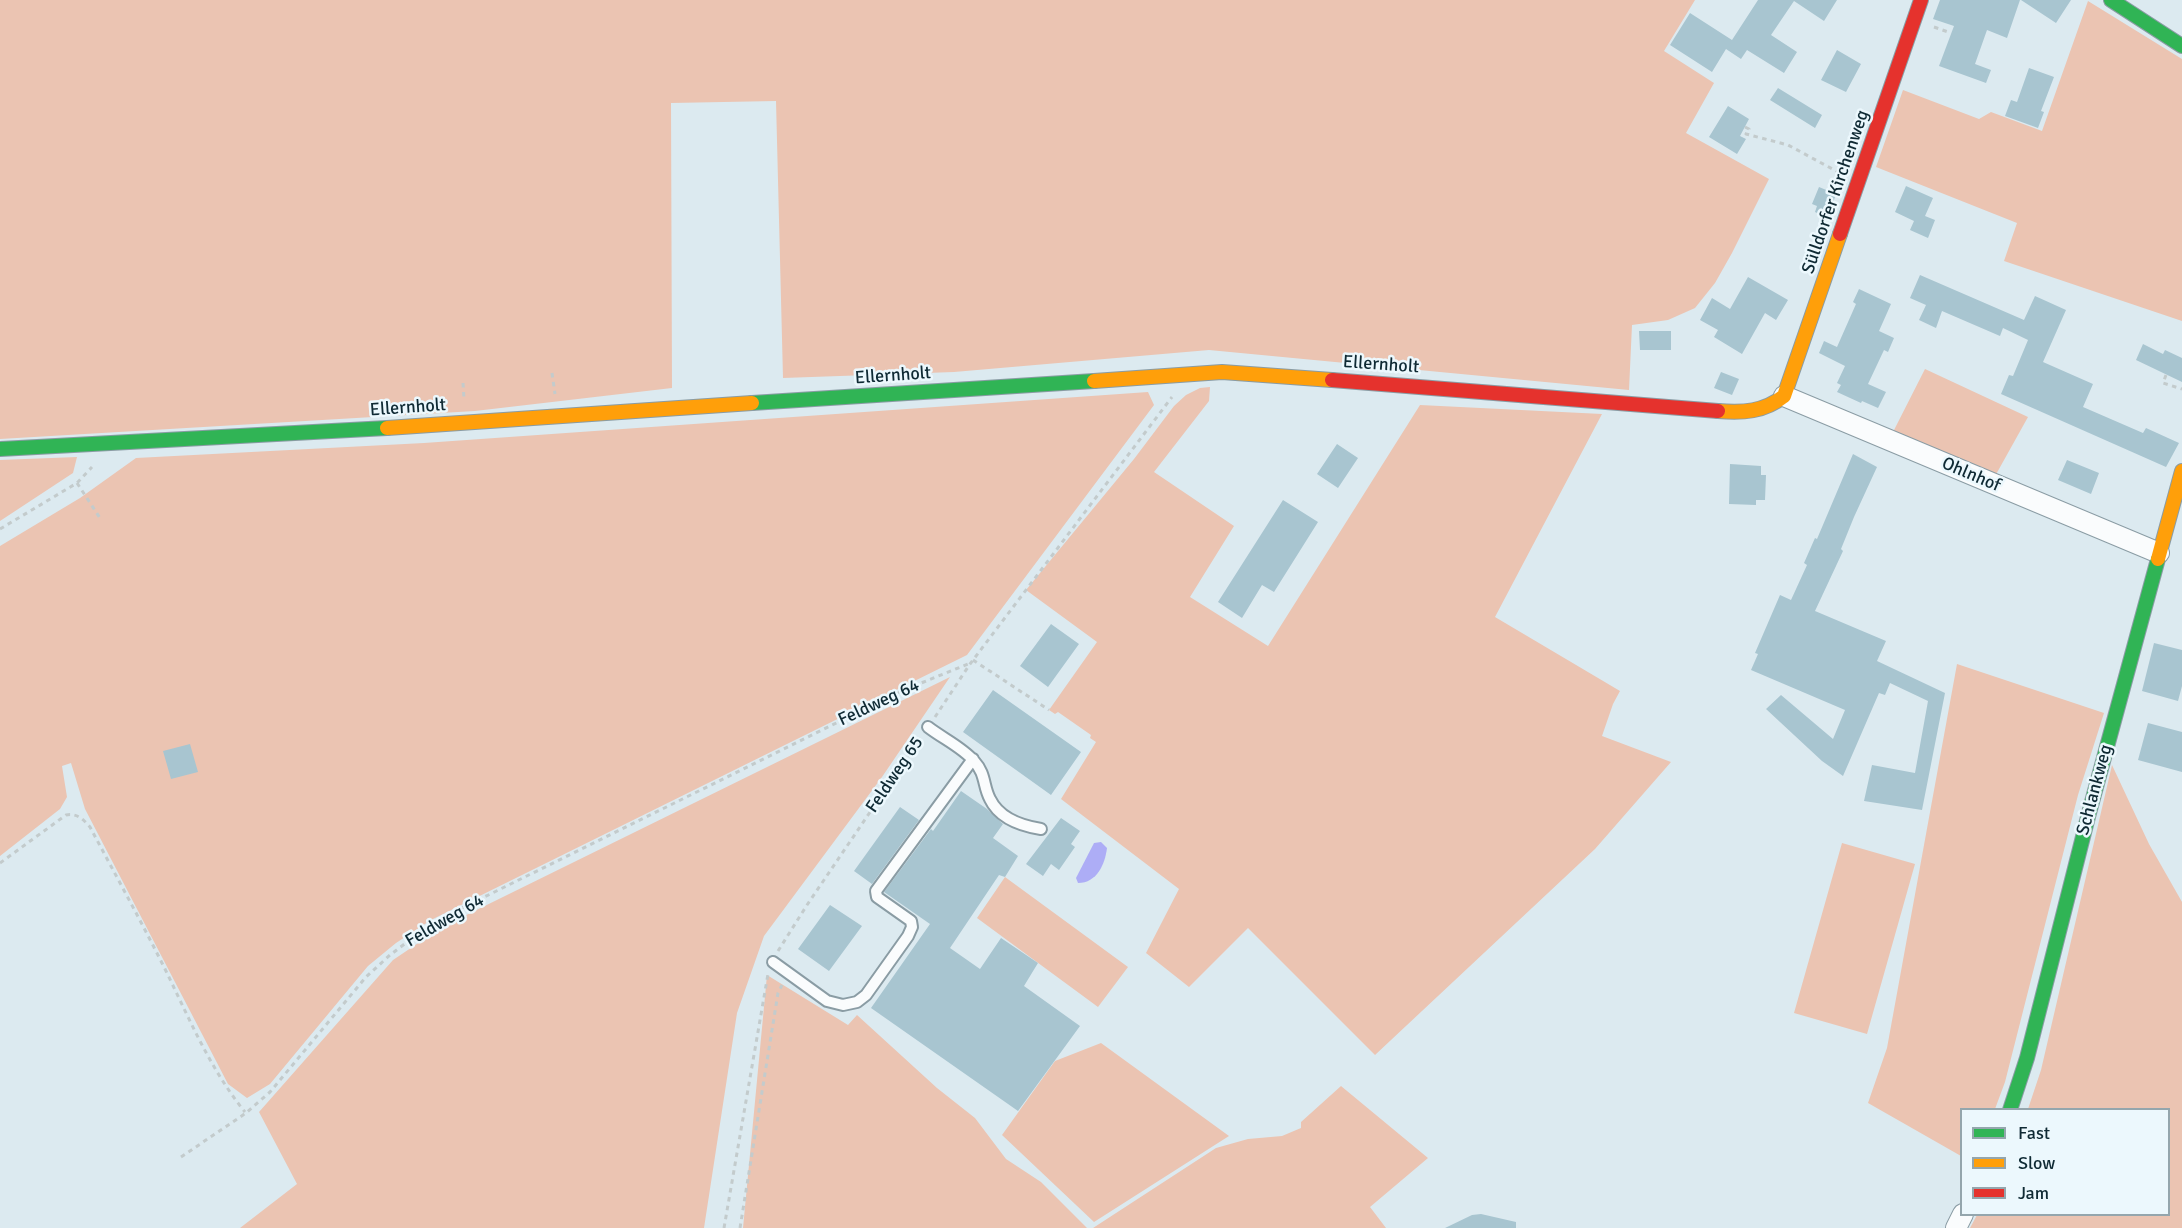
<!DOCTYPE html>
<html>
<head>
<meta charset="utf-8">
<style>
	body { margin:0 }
	#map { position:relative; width:2182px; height:1228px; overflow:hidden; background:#dceaf0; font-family:Signika,sans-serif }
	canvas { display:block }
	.legend { position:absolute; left:1960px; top:1108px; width:210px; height:108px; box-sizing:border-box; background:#ecf8fd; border:2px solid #94a6ad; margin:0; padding:8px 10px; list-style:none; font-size:18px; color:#0f2a34 }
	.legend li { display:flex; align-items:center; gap:12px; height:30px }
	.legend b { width:30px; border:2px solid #94a6ad }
</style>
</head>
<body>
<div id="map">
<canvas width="2182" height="1228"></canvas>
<ul class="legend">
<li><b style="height:8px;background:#30b455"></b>Fast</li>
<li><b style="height:8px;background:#ff9f0a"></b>Slow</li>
<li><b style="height:8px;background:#e5322d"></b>Jam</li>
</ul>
</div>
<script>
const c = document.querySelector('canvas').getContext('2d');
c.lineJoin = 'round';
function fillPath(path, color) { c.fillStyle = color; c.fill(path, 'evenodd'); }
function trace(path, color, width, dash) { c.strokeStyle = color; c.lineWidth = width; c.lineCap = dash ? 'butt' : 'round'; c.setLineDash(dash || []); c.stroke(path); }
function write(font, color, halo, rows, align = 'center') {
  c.font = font + ' Signika,sans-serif'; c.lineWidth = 5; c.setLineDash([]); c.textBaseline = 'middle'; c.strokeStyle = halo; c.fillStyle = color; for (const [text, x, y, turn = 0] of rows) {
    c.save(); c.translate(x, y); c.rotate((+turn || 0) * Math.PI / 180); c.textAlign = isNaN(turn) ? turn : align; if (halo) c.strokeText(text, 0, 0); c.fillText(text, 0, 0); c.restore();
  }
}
fillPath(new Path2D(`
	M 0,0 L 1695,0 L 1664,51 L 1714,83 L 1686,133 L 1769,179 L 1732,253 L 1715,283 L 1695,308 L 1668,320 L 1632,325 L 1629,390 L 1209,350 L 954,372 L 783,378 L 776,101 L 671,103 L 672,388 L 475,411 L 0,439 Z
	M 2088,1 L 2182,59 L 2182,321 L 2004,261 L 2017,223 L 1876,167 L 1903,90 L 1979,119 L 1991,112 L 2042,131 Z
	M 1925,369 L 2028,417 L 1994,478 L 1892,434 Z
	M 1210,387 L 1209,401 L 1154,472 L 1234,526 L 1190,597 L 1268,646 L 1420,405 L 1602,414 L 1495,617 L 1620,691 L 1613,704 L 1602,736 L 1671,762 L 1595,849 L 1375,1055 L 1248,928 L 1189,987 L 1146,953 L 1179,889 L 1061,799 L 1096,742 L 1090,738 L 1091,735 L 1058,712 L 1055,714 L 1049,710 L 1097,642 L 1026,590 L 1134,459 L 1174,406 L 1186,395 L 1200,388 Z
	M 1148,392 L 1154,405 L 967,655 L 431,920 L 396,943 L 368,966 L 270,1084 L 247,1098 L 228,1084 L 85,809 L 71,763 L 62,766 L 67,797 L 60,809 L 0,856 L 0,546 L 80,498 L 136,458 L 424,443 Z
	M 77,457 L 73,473 L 0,521 L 0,460 Z
	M 1957,664 L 2104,713 L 2078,795 L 2005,1082 L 1995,1109 L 1962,1110 L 1961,1156 L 1868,1103 L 1887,1048 Z
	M 950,677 L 882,777 L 764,936 L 737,1013 L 704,1228 L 240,1228 L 297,1184 L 259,1112 L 393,960 L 442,927 Z
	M 2112,765 L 2149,844 L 2182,902 L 2182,1228 L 1970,1228 L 1977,1215 L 2168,1214 L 2168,1110 L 2028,1109 L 2041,1070 Z
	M 1842,843 L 1915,864 L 1867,1034 L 1794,1013 Z
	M 1005,877 L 1128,967 L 1098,1007 L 977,918 Z
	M 767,975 L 848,1025 L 857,1015 L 937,1088 L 975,1118 L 1006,1159 L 1041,1182 L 1087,1228 L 743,1228 Z
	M 1101,1043 L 1229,1136 L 1094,1222 L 1002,1135 L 1055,1061 Z
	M 1341,1086 L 1428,1158 L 1370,1207 L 1386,1228 L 1093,1228 L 1216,1148 L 1248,1139 L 1282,1136 L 1301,1128 L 1301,1122 Z`), '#ebc4b2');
fillPath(new Path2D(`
	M 1101,842 L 1107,848 C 1105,864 1097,883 1078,883 L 1076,878 L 1094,843 Z`), '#adadf6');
fillPath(new Path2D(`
	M 1758,0 L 1837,0 L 1824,21 L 1794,1 L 1771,35 L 1797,52 L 1784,73 L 1747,50 L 1741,59 L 1726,49 L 1712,72 L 1670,45 L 1690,13 L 1732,40 Z
	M 1940,0 L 2020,0 L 2007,38 L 1987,30 L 1975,64 L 1991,70 L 1986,83 L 1939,66 L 1954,26 L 1933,19 Z
	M 2021,0 L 2071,0 L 2056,23 Z
	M 1837,50 L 1861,64 L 1846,92 L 1821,80 Z
	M 2029,68 L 2054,77 L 2041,111 L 2044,112 L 2038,128 L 2005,116 L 2011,100 L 2017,102 Z
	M 1778,88 L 1822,115 L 1815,128 L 1770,100 Z
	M 1728,106 L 1749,119 L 1740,136 L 1746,139 L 1737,154 L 1709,137 Z
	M 1906,186 L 1933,198 L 1925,216 L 1935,220 L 1928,238 L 1910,230 L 1914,221 L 1895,212 Z
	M 1819,187 L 1836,194 L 1828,218 L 1815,212 L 1817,206 L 1812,204 Z
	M 1920,275 L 2024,320 L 2035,296 L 2066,310 L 2043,362 L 2093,384 L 2083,407 L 2143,433 L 2146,428 L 2179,443 L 2166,467 L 2001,394 L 2009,375 L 2013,376 L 2028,340 L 2003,328 L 2000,336 L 1942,311 L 1936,328 L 1919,320 L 1926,305 L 1910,298 Z
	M 1748,277 L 1788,300 L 1776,320 L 1765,313 L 1742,354 L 1714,337 L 1718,330 L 1700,320 L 1712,298 L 1730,309 Z
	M 1859,289 L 1891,304 L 1879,331 L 1894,338 L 1888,352 L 1884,350 L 1868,384 L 1886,392 L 1878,408 L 1862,401 L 1861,403 L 1837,392 L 1841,385 L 1837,383 L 1845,366 L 1819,353 L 1824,341 L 1837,347 L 1856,304 L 1853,302 Z
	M 1639,331 L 1671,331 L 1671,350 L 1640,350 Z
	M 2143,344 L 2163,354 L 2165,350 L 2182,358 L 2182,382 L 2136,360 Z
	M 1721,372 L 1739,379 L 1732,395 L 1714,388 Z
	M 1337,444 L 1358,458 L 1338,488 L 1317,474 Z
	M 1853,454 L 1877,467 L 1854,517 L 1841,549 L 1843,551 L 1815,611 L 1886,641 L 1877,661 L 1945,693 L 1922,810 L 1864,801 L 1872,765 L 1915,773 L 1928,701 L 1890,683 L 1885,695 L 1879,693 L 1843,776 L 1822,761 L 1766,709 L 1781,695 L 1833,739 L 1845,710 L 1751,670 L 1758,654 L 1755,653 L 1780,595 L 1791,600 L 1807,565 L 1804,563 L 1815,538 L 1817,539 Z
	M 2067,460 L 2099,473 L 2091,494 L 2058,480 Z
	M 1730,464 L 1761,466 L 1761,475 L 1766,475 L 1765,500 L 1756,500 L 1756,505 L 1729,504 Z
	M 1283,500 L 1318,522 L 1274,592 L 1262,585 L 1242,618 L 1218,602 Z
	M 1051,624 L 1079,644 L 1048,687 L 1020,666 Z
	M 2154,643 L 2182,650 L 2182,686 L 2178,701 L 2142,691 Z
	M 993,690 L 1081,752 L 1051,795 L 963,732 Z
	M 2148,723 L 2182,732 L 2182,772 L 2138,760 Z
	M 190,744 L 198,772 L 171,779 L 163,751 Z
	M 961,791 L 987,809 L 1003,824 L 993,838 L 1018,856 L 1005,877 L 999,875 L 950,948 L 980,969 L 1001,938 L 1038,963 L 1024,986 L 1080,1026 L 1018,1111 L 871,1008 L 930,924 L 884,892 L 931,829 L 933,831 Z
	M 900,807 L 919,820 L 872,884 L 854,871 Z
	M 1061,818 L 1080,831 L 1071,844 L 1075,847 L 1059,870 L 1051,864 L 1043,876 L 1026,864 Z
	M 830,905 L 862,926 L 829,971 L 798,949 Z
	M 1481,1214 L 1516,1222 L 1516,1228 L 1445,1228 L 1472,1215 Z`), '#a8c5d0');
const lane = new Path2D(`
	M 928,727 C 942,738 962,747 974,761 C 986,774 983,786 990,799 C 999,818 1022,826 1041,829
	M 773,962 L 827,1001 L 843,1005 L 857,1002 L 866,995 L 908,936 L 912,927 L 911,921 L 877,897 L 876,891 L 973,759`);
const street = new Path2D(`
	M 1784,396 L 2159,553
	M 1956,1228 L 1963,1214`);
const fast = new Path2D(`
	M 2111,0 L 2182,46
	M 752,403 L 1094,381
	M 0,449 L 387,428
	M 2010,1110 L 2027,1058 L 2089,813 L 2158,559`);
const slow = new Path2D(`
	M 1094,381 L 1222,372 L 1332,380
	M 1718,411 C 1743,413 1764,412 1784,396 L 1840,234
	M 387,428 L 752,403
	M 2158,559 L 2182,471`);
const jam = new Path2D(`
	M 1840,234 L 1921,0
	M 1332,380 L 1718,411`);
trace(lane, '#8a9ca4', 14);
trace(street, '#8a9ca4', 22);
trace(fast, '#8a9ca4', 16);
trace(slow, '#8a9ca4', 16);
trace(jam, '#8a9ca4', 16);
trace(new Path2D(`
	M 1934,27 L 1951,33
	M 1745,127 L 1749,129 L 1746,134 L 1788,145 L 1838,172
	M 552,373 L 555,394
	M 2166,375 L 2163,383 L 2182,389
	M 463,383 L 464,399
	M 77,483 L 100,518
	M 0,529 L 77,483 L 92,467
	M 973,660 L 1049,710
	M 935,717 L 970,664 L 1172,397
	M 0,863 L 66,815 C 77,813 83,819 90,827 C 115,874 141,921 165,969 C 189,1018 210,1069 245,1112
	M 778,951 L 807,905 L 921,737
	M 181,1157 L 246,1113 L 270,1092 L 366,977 L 390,955 L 423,930 L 458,910 L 899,692 L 968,664
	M 724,1228 L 768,974
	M 740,1228 L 778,993 L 782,985`), '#c3cbcc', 3, [4.5, 4.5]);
trace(lane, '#fafcfd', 10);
trace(street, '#fafcfd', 20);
trace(fast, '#30b455', 14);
trace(slow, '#ff9f0a', 14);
trace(jam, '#e5322d', 14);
write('18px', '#0f2a34', '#ecf8fd', [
	["Sülldorfer Kirchenweg",1836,192,-71],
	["Ellernholt",1381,365,4],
	["Ellernholt",893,376,-4],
	["Ellernholt",408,408,-4],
	["Ohlnhof",1971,475,23],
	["Feldweg 64",879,703,-25],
	["Feldweg 65",895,775,-56],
	["Schlankweg",2095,790,-75],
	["Feldweg 64",445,921,-30]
]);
</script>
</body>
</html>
